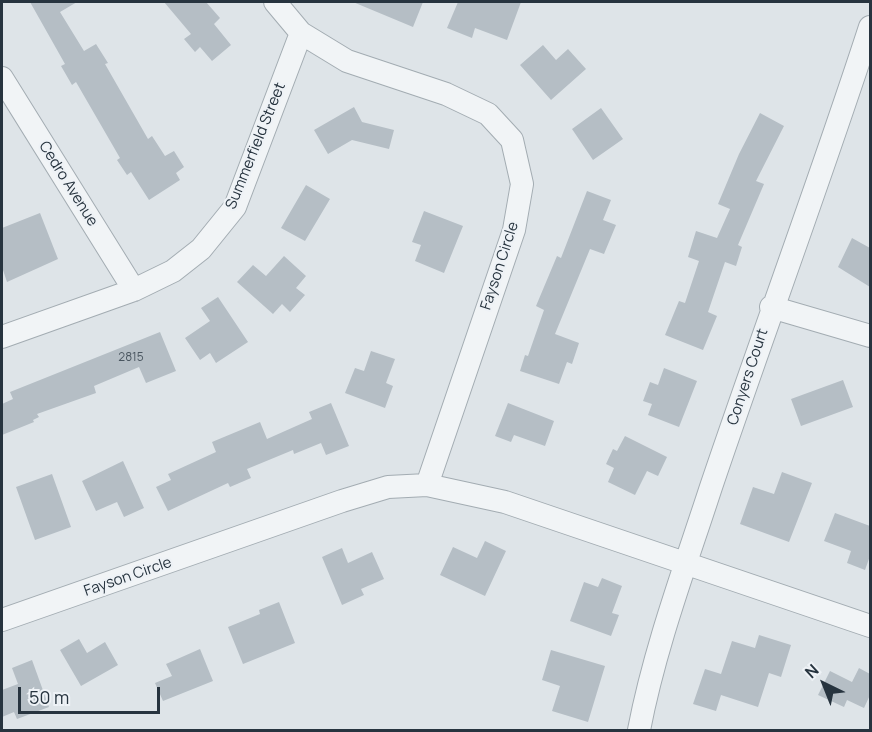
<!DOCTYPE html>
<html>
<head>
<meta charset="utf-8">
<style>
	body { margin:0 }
	#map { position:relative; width:872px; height:732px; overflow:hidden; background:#dee4e8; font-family:Manrope,sans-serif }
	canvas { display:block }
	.frame { position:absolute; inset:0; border:3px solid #27343f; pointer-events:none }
	.north { position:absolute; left:794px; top:654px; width:60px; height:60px; -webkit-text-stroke:4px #eef2f6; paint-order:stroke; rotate:317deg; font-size:16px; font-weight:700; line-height:24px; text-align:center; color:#27343f }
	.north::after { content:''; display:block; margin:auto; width:21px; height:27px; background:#27343f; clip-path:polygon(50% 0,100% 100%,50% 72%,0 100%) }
	.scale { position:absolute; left:18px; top:687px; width:142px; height:27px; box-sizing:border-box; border:3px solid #27343f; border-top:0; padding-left:8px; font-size:18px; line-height:21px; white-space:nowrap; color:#27343f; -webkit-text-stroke:4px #eef2f6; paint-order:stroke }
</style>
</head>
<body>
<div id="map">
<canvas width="872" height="732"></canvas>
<div class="frame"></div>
<div class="north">N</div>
<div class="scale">50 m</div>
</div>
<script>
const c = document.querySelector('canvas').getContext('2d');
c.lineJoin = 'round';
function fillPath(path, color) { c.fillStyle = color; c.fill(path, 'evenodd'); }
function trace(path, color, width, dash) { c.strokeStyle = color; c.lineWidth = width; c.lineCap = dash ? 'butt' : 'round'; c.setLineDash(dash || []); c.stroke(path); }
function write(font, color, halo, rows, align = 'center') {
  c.font = font + ' Manrope,sans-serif'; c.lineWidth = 4.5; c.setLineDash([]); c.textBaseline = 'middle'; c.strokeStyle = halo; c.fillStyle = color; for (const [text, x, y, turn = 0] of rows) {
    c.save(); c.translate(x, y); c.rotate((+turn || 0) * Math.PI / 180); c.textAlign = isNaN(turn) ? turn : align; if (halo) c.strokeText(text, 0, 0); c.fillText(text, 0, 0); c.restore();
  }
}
fillPath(new Path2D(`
	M 30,2 L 77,2 L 60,12 L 84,51 L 96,44 L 108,63 L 105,64 L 148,139 L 152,136 L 165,156 L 174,151 L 184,167 L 176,173 L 180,180 L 149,200 L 131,172 L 127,175 L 117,160 L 120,158 L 76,82 L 72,85 L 61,66 L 65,64 Z
	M 164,2 L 206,2 L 220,18 L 214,24 L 231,45 L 212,61 L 200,47 L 195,52 L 184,39 L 191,34 Z
	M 353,2 L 423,2 L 413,27 Z
	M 458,2 L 521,2 L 507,40 L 475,28 L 472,38 L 447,28 Z
	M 543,45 L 556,60 L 568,49 L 586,69 L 551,100 L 520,65 Z
	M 354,107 L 362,122 L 394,130 L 389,149 L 352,140 L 328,154 L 314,130 Z
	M 601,108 L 623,139 L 593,160 L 572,129 Z
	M 760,113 L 784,126 L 756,181 L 764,184 L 738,245 L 742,247 L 736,266 L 725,262 L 708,312 L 717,316 L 703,350 L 665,335 L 679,301 L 685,303 L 699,261 L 688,257 L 696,231 L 717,238 L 730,209 L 718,204 L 739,154 Z
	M 306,185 L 330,199 L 305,241 L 281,228 Z
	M 587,191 L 611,200 L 603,220 L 616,225 L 604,254 L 590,249 L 555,334 L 579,343 L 572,364 L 567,362 L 559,384 L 520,371 L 525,355 L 528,356 L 544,310 L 536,306 L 557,256 L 561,258 Z
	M 424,211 L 463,226 L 444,273 L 415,261 L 421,245 L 412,242 Z
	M 40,213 L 58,259 L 7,282 L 2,267 L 2,228 Z
	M 852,238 L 870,248 L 870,287 L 838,267 Z
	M 284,256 L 306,276 L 296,288 L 305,295 L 290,312 L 282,304 L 273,314 L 237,282 L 253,265 L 266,276 Z
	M 218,297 L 248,342 L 216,363 L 210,353 L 200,360 L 185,338 L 210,321 L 201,308 Z
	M 160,332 L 176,371 L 146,383 L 139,367 L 94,386 L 96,393 L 37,414 L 39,417 L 33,420 L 34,422 L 2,435 L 2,404 L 13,399 L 10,392 Z
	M 371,351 L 395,359 L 386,383 L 393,386 L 385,408 L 345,393 L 355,368 L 364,371 Z
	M 664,368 L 697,381 L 679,427 L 648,415 L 652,404 L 643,401 L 650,382 L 658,385 Z
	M 843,380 L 853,407 L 801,426 L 791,399 Z
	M 331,403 L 349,446 L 326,455 L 321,443 L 294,454 L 293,450 L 247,469 L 251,478 L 230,487 L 228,483 L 168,511 L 156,487 L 171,480 L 168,474 L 216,452 L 212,442 L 260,422 L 267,439 L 312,419 L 309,412 Z
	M 508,403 L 554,421 L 545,446 L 514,435 L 511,442 L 495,436 Z
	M 625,436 L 667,457 L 658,476 L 647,471 L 635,495 L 608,482 L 614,468 L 606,464 L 613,449 L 617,451 Z
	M 123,461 L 144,508 L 124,517 L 117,502 L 96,511 L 82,481 Z
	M 782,472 L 812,483 L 789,542 L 740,524 L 753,487 L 774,494 Z
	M 52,474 L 71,527 L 35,540 L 16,487 Z
	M 835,513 L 870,526 L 870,556 L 865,570 L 847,563 L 851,551 L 824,541 Z
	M 485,541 L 506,551 L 485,596 L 440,575 L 453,547 L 477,558 Z
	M 342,548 L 348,563 L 372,552 L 384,579 L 361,589 L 364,595 L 342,605 L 322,557 Z
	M 602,578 L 622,586 L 612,613 L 619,615 L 611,636 L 570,621 L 584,582 L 598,587 Z
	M 279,602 L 295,643 L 243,664 L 228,627 L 260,614 L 259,610 Z
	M 759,635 L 791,645 L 781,677 L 769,673 L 758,707 L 721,695 L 716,711 L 693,704 L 705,669 L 721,674 L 732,641 L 755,648 Z
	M 79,639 L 87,653 L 105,642 L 118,665 L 81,686 L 60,650 Z
	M 200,649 L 213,681 L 163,701 L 155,683 L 172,676 L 166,664 Z
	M 551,650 L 605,666 L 588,722 L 552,711 L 560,686 L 542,680 Z
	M 32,660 L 49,707 L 17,719 L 14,712 L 2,717 L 2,690 L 18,684 L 12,668 Z
	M 859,668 L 870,674 L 870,695 L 864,708 L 847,700 L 844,707 L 818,695 L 830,671 L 852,682 Z`), '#b5bec5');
const minor = new Path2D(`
	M 275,2 L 301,33 L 347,61 L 446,94 L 488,114 L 512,140 L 522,184 L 514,230 L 427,485
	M 2,78 L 134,290
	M 771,307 L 870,336
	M 2,337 L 134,290 L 173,271 L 201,249 L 235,207 L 301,33
	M 2,620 L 342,501 L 388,487 L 427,485 L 505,502 L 870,626
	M 639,730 C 655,647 685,567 711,487 C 763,333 820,181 870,27`);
trace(minor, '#a3acb2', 24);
trace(minor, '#f1f4f6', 22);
write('12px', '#4a5660', null, [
	["2815",131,358]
]);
write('15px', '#27343f', '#eef2f6', [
	["Summerfield Street",256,146,-68],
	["Cedro Avenue",68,184,58],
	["Fayson Circle",500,266,-72],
	["Conyers Court",748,377,-72],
	["Fayson Circle",128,577,-19]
]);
</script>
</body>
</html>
